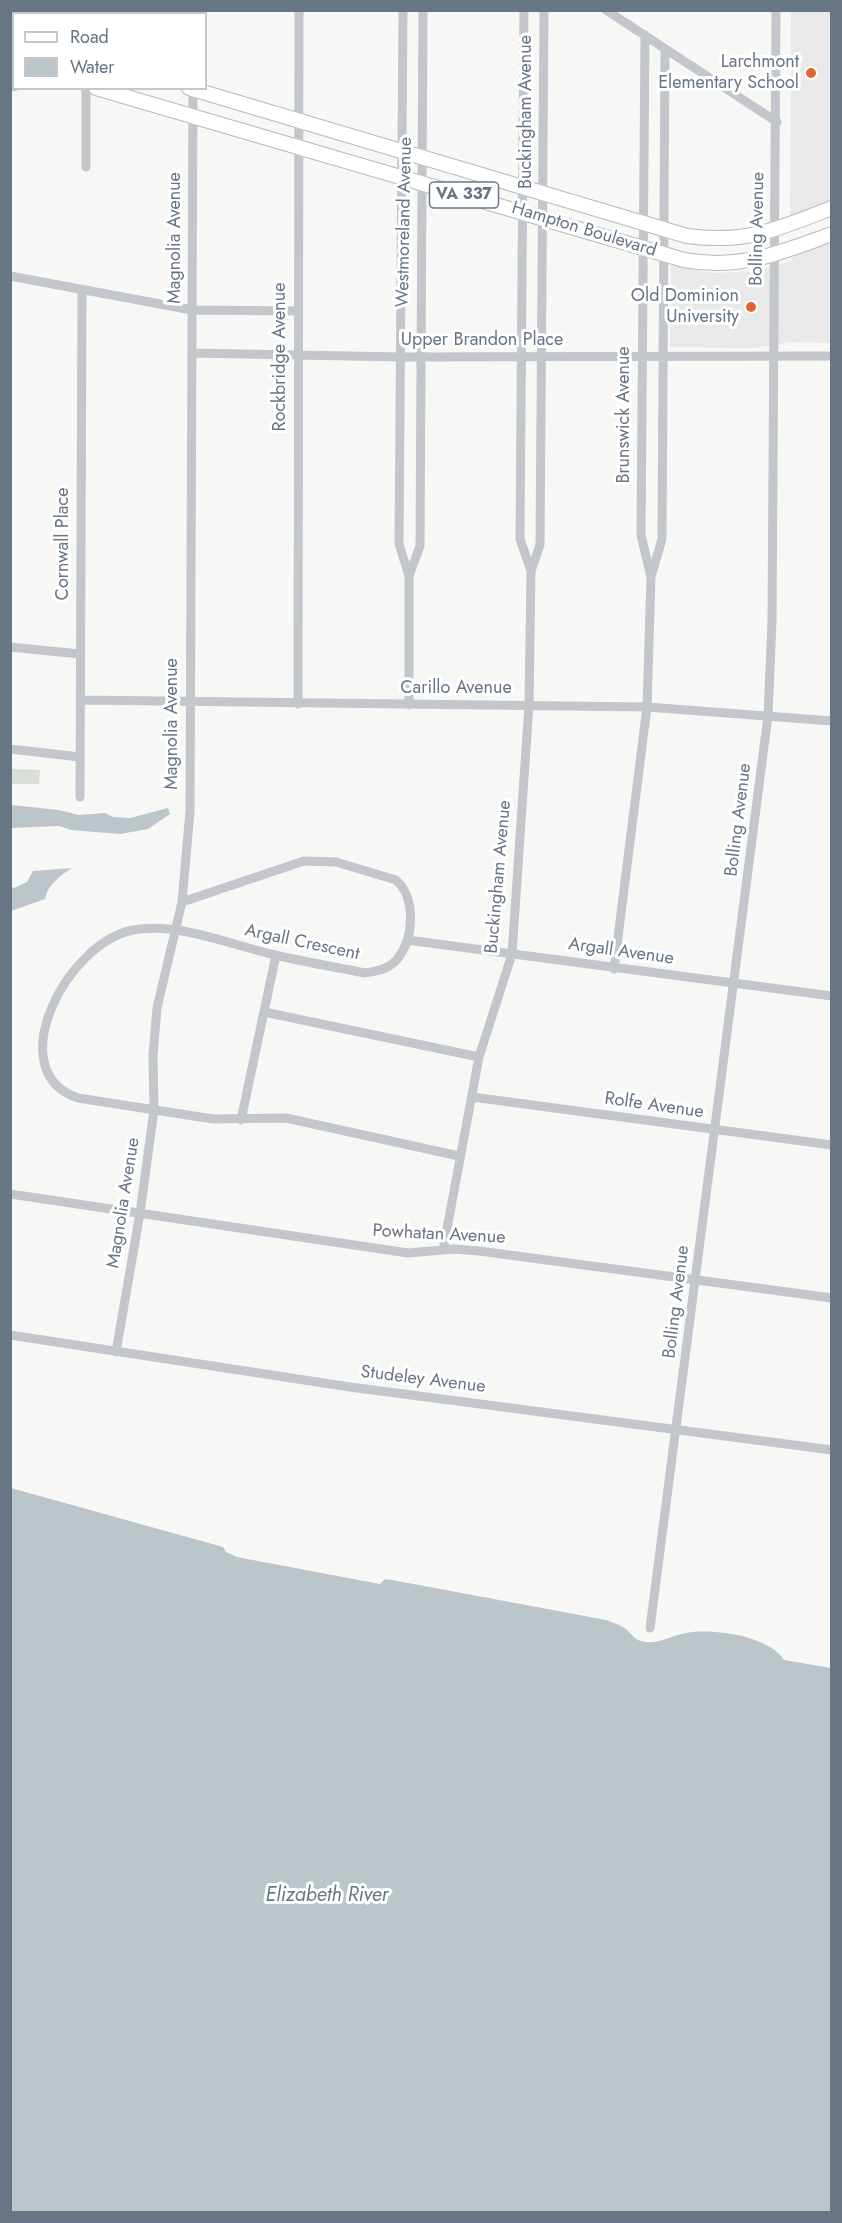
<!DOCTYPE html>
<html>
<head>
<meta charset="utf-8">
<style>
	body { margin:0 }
	#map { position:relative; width:842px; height:2223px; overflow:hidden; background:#f7f8f5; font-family:Jost,sans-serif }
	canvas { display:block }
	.frame { position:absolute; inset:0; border:12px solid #687585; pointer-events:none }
	.legend { position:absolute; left:12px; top:12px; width:195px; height:78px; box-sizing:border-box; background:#fff; border:2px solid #c3c8ce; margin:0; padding:8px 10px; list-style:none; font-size:18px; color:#687585 }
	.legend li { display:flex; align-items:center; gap:12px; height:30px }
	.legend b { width:30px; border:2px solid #c3c8ce }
</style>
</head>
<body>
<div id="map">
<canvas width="842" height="2223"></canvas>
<div class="frame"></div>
<ul class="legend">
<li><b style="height:8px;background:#fff"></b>Road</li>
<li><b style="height:16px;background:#bbc5ca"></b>Water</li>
</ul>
</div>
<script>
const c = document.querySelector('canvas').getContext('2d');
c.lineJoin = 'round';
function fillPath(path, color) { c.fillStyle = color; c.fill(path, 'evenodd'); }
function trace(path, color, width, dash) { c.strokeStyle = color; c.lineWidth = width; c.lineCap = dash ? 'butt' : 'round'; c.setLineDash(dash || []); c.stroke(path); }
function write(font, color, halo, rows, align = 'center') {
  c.font = font + ' Jost,sans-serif'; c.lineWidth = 6; c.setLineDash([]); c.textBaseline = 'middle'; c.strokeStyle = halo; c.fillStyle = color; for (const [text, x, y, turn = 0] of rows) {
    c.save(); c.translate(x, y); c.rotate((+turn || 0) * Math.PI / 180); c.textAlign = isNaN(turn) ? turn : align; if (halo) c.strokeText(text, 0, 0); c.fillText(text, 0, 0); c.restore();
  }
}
fillPath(new Path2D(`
	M 791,11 L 831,11 L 832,200 L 790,217 Z
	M 831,243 L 831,343 L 791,342 L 754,348 L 670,347 L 671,265 L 713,273 L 755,271 L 792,261 L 792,257 Z`), '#e8e9e8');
fillPath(new Path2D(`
	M 10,769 L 40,770 L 39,784 L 11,784 Z`), '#d9ded6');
fillPath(new Path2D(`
	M 11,805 L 59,810 L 79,815 L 105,813 L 113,817 L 130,818 L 168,808 L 170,814 L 148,829 L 120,834 L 71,830 L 59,826 L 11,828 Z
	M 72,868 C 60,876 48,884 45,899 L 11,911 L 11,887 L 14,888 L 27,882 L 33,871 Z
	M 11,1488 L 223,1547 L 226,1552 L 237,1557 L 380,1584 L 385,1579 L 392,1580 L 606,1620 C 612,1622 618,1624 623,1627 C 632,1633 634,1641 645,1642 C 661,1644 671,1635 686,1633 C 713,1628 769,1636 784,1660 L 831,1668 L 831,2212 L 11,2212 Z`), '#bbc5ca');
const primary = new Path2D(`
	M 10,59 L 14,59
	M 10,83 L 14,83
	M 96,88 L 684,260 C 742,270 779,253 832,234
	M 189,88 L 687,236 C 747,244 777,229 832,208`);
trace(primary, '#b6babe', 16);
trace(new Path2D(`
	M 403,10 L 399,544 L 409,576 L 409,705
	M 606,10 L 777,122
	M 87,14 L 87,10
	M 194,14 L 194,10
	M 86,167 L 86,88
	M 10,276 L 192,310 L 297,311
	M 192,353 L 401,357 L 832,356
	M 531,571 L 540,545 L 544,10
	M 409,576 L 420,546 L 423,10
	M 651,577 L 662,539 L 665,50
	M 10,647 L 80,654
	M 80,700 L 647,707 L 832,721
	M 298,704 L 299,10
	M 10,749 L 80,757
	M 80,797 L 82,291
	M 182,902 L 304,861 L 336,862 L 396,880 C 416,898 414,938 398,958 C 390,969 377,971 365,973 C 335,967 305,962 275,955 C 231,945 179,922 133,930 C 66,943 0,1072 78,1098 L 213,1119 L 286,1118 L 459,1156
	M 407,940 L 832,996
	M 614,969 L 647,707 L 651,577 L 641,535 L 645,35
	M 264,1012 L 479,1057
	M 472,1097 L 832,1145
	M 241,1120 L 276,955
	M 10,1194 L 408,1253 L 454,1249 L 479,1251 L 832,1298
	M 443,1250 L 479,1057 L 512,954 L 529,705 L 531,571 L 520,539 L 524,10
	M 10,1335 L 350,1387 L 832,1450
	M 116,1352 L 140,1213 L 154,1110 L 153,1055 L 157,1008 L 182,902 L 190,811 L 193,88
	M 650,1628 L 768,716 L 772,621 L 776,10`), '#c3c6ca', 9);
trace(primary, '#fff', 14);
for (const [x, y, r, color] of [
	[811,73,6,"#de672f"],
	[751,307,6,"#de672f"]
]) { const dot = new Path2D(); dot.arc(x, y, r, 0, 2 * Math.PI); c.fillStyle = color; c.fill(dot); trace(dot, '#fff', 2); }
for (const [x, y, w] of [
	[464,195,69]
]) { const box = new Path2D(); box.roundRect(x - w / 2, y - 13, w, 26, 4.5); c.fillStyle = '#fff'; c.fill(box); trace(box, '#687585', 1.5); }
write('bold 16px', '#687585', null, [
	["VA 337",464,195]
]);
write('18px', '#687585', '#fff', [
	["Larchmont",799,63],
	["Elementary School",799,84],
	["Old Dominion",739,297],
	["University",739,318]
], 'right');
write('18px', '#687585', '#fff', [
	["Buckingham Avenue",527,112,-90],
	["Westmoreland Avenue",405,222,-89],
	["Bolling Avenue",758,229,-89],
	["Hampton Boulevard",584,230,17],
	["Magnolia Avenue",176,238,-90],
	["Upper Brandon Place",482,341],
	["Rockbridge Avenue",281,357,-90],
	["Brunswick Avenue",625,415,-90],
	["Cornwall Place",64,544,-90],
	["Carillo Avenue",456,689],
	["Magnolia Avenue",173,724,-90],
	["Bolling Avenue",739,820,-83],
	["Buckingham Avenue",499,877,-85],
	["Argall Crescent",302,943,12],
	["Argall Avenue",621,952,8],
	["Rolfe Avenue",654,1106,8],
	["Magnolia Avenue",124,1203,-81],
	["Powhatan Avenue",439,1235,3],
	["Bolling Avenue",677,1302,-83],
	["Studeley Avenue",423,1380,7]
]);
write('italic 20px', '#637781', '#fff', [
	["Elizabeth River",327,1896]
]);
</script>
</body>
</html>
